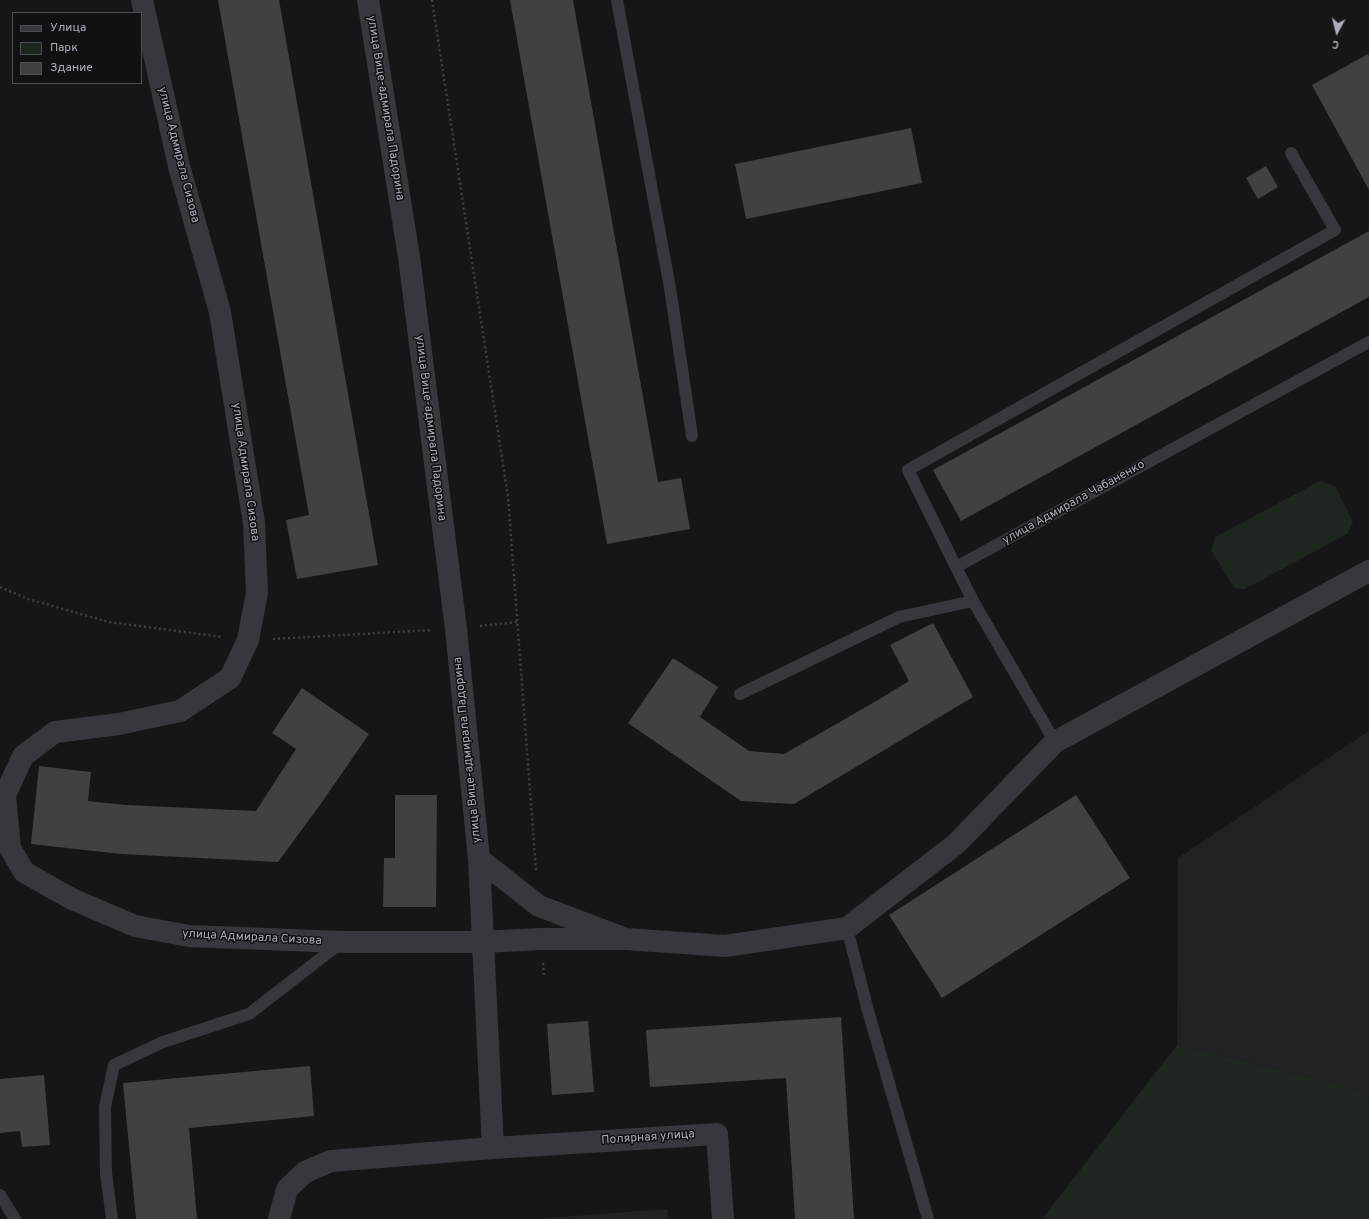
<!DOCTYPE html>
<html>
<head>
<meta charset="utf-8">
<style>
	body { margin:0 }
	#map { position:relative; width:1369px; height:1219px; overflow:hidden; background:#161618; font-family:Overpass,sans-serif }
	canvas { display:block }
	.legend { position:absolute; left:12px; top:12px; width:130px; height:72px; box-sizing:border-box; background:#111113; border:1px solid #4d4f55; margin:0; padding:5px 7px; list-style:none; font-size:12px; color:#a8adb8 }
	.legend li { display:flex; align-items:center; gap:8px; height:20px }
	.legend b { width:20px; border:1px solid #4d4f55 }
	.north { position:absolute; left:1317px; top:12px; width:40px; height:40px; -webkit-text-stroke:3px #111113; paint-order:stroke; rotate:187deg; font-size:11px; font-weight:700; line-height:16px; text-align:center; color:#a8adb8 }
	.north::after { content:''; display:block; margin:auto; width:14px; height:18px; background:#a8adb8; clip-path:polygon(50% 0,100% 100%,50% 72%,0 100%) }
</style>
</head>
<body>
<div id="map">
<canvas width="1369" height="1219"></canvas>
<ul class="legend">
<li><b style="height:5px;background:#37383d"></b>Улица</li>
<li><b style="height:11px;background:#1e261f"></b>Парк</li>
<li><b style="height:11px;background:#404145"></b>Здание</li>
</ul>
<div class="north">С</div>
</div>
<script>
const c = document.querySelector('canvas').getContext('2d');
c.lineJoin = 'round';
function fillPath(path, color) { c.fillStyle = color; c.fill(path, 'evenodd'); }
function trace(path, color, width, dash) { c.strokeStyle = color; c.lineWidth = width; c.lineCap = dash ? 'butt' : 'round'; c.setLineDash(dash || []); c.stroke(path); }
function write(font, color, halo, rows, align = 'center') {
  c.font = font + ' Overpass,sans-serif'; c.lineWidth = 3; c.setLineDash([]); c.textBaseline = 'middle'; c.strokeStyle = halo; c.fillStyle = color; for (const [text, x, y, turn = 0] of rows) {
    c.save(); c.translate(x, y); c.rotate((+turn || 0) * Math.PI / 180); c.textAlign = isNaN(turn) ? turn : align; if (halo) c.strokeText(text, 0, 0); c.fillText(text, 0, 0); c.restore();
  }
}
fillPath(new Path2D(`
	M 1369,731 L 1369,1098 L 1349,1086 L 1177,1045 L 1178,858 Z
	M 667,1209 L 668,1219 L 535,1219 Z`), '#222225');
fillPath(new Path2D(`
	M 1320,481 L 1335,486 L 1353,522 L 1347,534 L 1245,589 L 1234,588 L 1211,550 L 1215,537 Z
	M 1177,1045 L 1349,1086 L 1369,1098 L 1369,1219 L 1042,1219 Z`), '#1e261f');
fillPath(new Path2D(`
	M 218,0 L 279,0 L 378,565 L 297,579 L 286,520 L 309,515 Z
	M 510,0 L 573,0 L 658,482 L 681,478 L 690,529 L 607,544 Z
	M 1368,54 L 1369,56 L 1369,190 L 1312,85 Z
	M 911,128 L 922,183 L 746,219 L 735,164 Z
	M 1266,166 L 1278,187 L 1258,199 L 1246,178 Z
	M 1369,231 L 1369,297 L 961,521 L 933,470 Z
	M 933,623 L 973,697 L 794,804 L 741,801 L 628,723 L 673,658 L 718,687 L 700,717 L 749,751 L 784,754 L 878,700 L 909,681 L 890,645 Z
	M 302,688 L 369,734 L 320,805 L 278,862 L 121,854 L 31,844 L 39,766 L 91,772 L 88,801 L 126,805 L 256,811 L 296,749 L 272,733 Z
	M 395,795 L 437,795 L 436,907 L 383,907 L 384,858 L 395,858 Z
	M 1076,795 L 1130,878 L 942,998 L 889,915 Z
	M 841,1017 L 854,1219 L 795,1219 L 786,1078 L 650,1087 L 646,1030 Z
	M 588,1021 L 594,1092 L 552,1095 L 547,1024 Z
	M 310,1066 L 314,1116 L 189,1128 L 197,1219 L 136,1219 L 123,1083 Z
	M 44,1075 L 50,1145 L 22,1147 L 20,1131 L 0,1133 L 0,1079 Z`), '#404145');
trace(new Path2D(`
	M 432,0 L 508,497 L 536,871
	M 0,587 L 28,599 L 109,622 L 222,637
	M 480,626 L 518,622
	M 273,639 L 432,630
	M 543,963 L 544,977`), '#3d3f44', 2.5, [2, 3]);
trace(new Path2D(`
	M 617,0 L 670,288 L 692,436
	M 956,567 L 908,470 L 1335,230 L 1291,153
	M 740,694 L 899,617 L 973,601
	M 1055,742 L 973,601 L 956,567 L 1369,342
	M 847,928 L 867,1007 L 928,1219
	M 0,1195 L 15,1219
	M 112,1219 L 106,1173 L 105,1107 L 114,1065 L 163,1042 L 249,1014 L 342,942`), '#37383d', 12);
trace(new Path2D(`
	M 142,0 L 179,166 L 220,312 L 254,523 L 257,593 L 248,640 L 230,678 L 180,711 L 119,724 L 55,732 L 23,756 L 5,795 L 10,848 L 24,872 L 72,899 L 135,926 L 189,936 L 342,942 L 483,942 L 541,939 L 626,939
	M 368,0 L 409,257 L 456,629 L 479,859 L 493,1148
	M 479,859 L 539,906 L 626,939 L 725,946 L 847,928 L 956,844 L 1055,742 L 1369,571
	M 279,1219 L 287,1189 L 305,1172 L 331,1161 L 493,1148 L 717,1134 L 723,1219`), '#37383d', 22);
write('12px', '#a8adb8', '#111113', [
	["улица Вице-адмирала Падорина",385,108,81],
	["улица Адмирала Сизова",178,155,76],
	["улица Вице-адмирала Падорина",430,428,83],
	["улица Адмирала Сизова",245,472,82],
	["улица Адмирала Чабаненко",1074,503,-29],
	["улица Вице-адмирала Падорина",468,750,-96],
	["улица Адмирала Сизова",252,938,3],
	["Полярная улица",648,1138,-4]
]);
</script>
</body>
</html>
